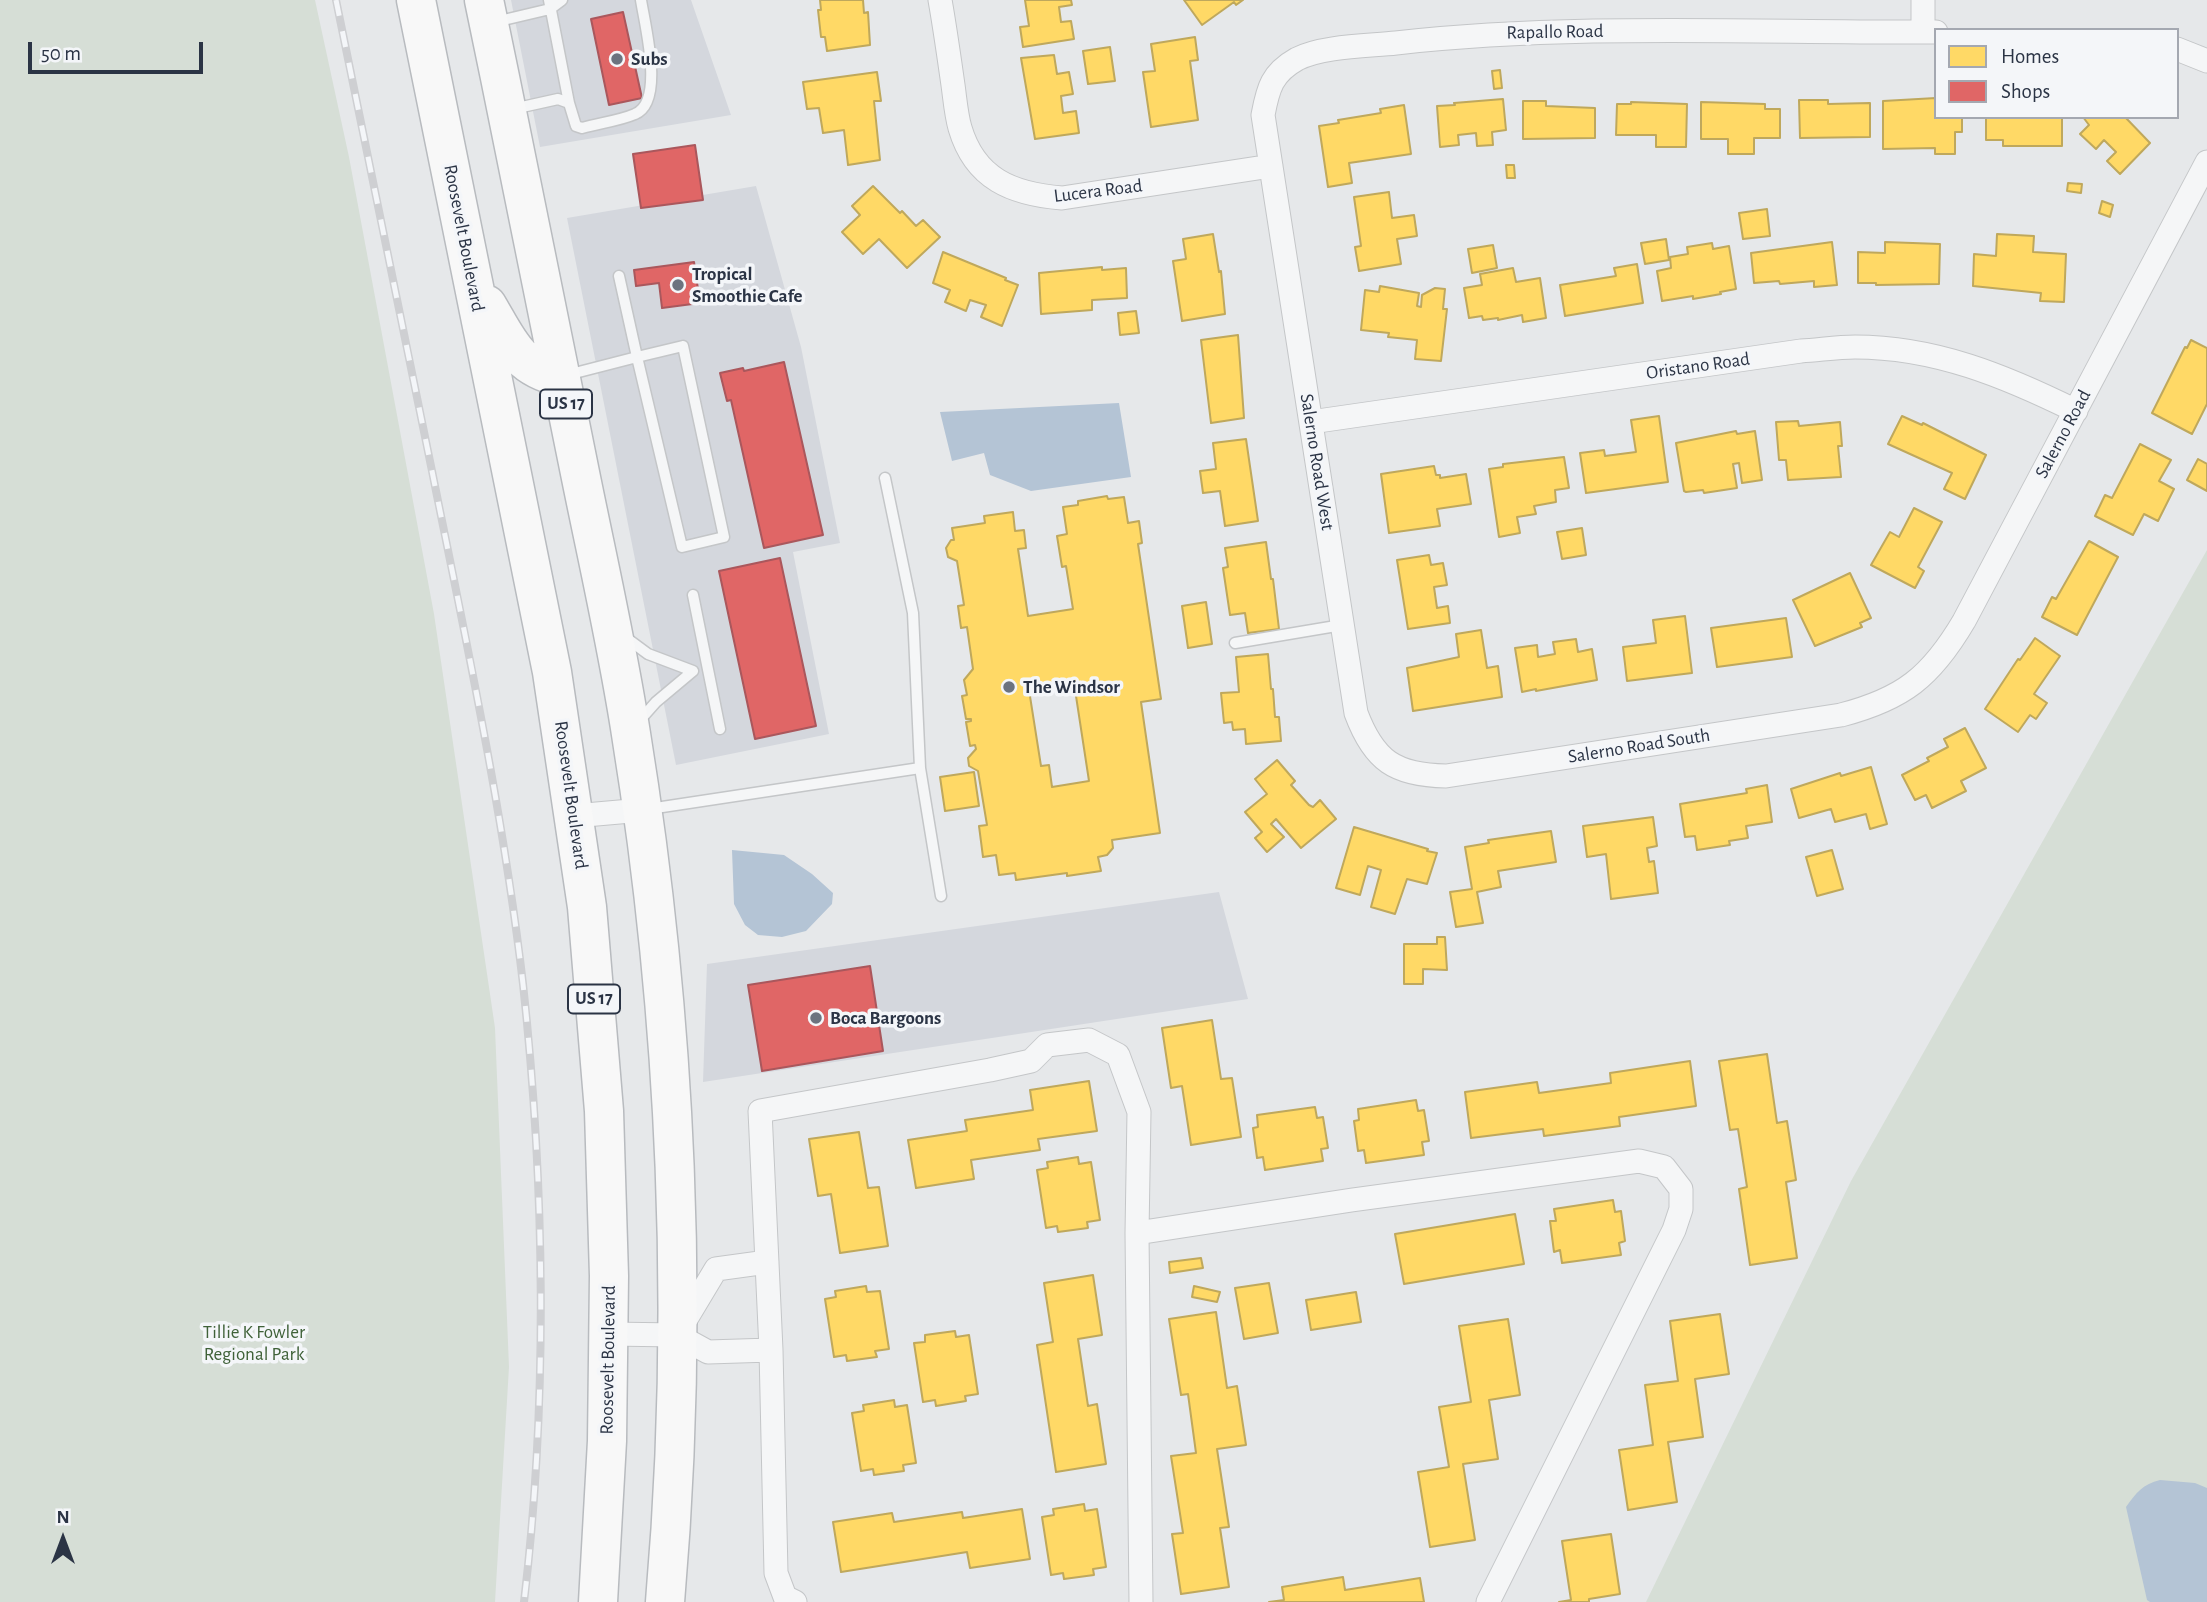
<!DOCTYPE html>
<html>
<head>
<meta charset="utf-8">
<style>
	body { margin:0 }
	#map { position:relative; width:2207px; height:1602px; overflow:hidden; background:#e6e8ea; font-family:"Alegreya Sans",sans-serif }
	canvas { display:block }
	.legend { position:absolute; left:1934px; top:28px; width:245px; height:91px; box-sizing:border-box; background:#f4f6f9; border:2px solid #a4a8b1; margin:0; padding:9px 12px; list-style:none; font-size:21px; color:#2b3445 }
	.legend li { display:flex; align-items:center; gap:14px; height:35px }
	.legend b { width:35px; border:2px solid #a4a8b1 }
	.north { position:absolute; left:28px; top:1504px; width:70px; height:70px; -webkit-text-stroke:5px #f4f6f9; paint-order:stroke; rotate:0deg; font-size:19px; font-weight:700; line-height:28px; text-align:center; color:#2b3445 }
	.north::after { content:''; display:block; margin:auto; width:24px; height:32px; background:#2b3445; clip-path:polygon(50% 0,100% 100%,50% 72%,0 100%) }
	.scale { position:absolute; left:28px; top:42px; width:175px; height:32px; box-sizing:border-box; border:4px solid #2b3445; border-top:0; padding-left:9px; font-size:21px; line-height:24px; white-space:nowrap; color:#2b3445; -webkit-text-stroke:5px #f4f6f9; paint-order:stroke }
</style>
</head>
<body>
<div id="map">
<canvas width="2207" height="1602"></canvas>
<ul class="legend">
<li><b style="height:19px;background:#ffd966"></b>Homes</li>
<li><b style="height:19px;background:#e06666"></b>Shops</li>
</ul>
<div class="north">N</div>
<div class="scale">50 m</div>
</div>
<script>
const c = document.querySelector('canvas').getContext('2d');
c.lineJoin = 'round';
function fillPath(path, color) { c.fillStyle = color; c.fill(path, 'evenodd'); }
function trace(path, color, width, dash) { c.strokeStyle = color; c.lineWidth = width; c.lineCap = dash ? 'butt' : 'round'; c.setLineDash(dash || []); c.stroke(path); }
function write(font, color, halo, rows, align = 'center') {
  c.font = font + ' "Alegreya Sans",sans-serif'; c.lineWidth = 7; c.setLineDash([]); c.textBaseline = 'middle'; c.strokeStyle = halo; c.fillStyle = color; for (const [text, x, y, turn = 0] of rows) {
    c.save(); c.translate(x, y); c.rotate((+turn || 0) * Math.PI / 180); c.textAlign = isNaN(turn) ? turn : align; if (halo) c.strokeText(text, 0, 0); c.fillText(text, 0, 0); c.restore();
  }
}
fillPath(new Path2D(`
	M 511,0 L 691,0 L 731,115 L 540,147 Z
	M 756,186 L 801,347 L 840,543 L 793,552 L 829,734 L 676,765 L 567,218 Z
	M 1219,892 L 1248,999 L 703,1082 L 707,964 Z`), '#d4d7dd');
fillPath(new Path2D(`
	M 0,0 L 315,0 L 349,157 L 434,614 L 495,1028 L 509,1367 L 495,1602 L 0,1602 Z
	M 2207,550 L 2207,1602 L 1646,1602 L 1851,1181 Z`), '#d6ded6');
fillPath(new Path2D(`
	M 1119,403 L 1131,477 L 1031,491 L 990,475 L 984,453 L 952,461 L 940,412 Z
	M 732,850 L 784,855 L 812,874 L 833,893 L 832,904 L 806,931 L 782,937 L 758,935 L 745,925 L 734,904 Z
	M 2160,1480 L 2195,1483 L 2207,1488 L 2207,1602 L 2150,1602 L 2147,1600 L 2126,1507 C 2136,1493 2143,1484 2160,1480 Z`), '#b4c4d5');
const homes = new Path2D(`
	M 820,0 L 863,0 L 864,13 L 868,12 L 870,45 L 827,51 L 825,37 L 821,37 L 818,10 L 821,10 Z
	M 1025,0 L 1071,0 L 1072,5 L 1059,7 L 1061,22 L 1071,21 L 1074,39 L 1023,47 L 1020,27 L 1029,26 Z
	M 1184,0 L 1243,0 L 1236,5 L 1234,2 L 1202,25 Z
	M 1195,37 L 1198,60 L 1190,61 L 1198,120 L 1151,127 L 1143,72 L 1155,71 L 1151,44 Z
	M 1110,47 L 1115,81 L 1088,84 L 1083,51 Z
	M 1054,55 L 1057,74 L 1069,72 L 1073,94 L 1061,96 L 1063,113 L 1076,111 L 1079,133 L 1035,139 L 1021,58 Z
	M 1500,70 L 1502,88 L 1494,89 L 1492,71 Z
	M 877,72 L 881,101 L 874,101 L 880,160 L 848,165 L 844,130 L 823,133 L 819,108 L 807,109 L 803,82 Z
	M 1936,98 L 1936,117 L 1962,117 L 1962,132 L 1955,132 L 1955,154 L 1935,154 L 1935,148 L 1883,149 L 1883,101 Z
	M 1503,99 L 1506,130 L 1492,132 L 1493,145 L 1477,146 L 1476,133 L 1458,135 L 1459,145 L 1440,147 L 1437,106 L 1455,105 L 1454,103 Z
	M 1799,100 L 1828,100 L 1828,104 L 1870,103 L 1870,137 L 1800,138 Z
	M 1523,101 L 1546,101 L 1546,106 L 1595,108 L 1595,138 L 1523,139 Z
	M 1631,102 L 1687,104 L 1686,147 L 1656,147 L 1656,135 L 1616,135 L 1617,104 L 1631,104 Z
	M 1701,102 L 1765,104 L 1765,109 L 1780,109 L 1780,138 L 1754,138 L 1754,154 L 1728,154 L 1728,139 L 1701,139 Z
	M 1404,105 L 1411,154 L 1349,163 L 1352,183 L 1328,187 L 1319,126 L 1339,123 L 1338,120 L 1381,113 L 1380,109 Z
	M 1986,117 L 2062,117 L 2062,146 L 2003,146 L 2003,140 L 1986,140 Z
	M 2083,117 L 2125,117 L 2150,143 L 2120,174 L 2107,161 L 2116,152 L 2104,140 L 2096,149 L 2080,134 L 2089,125 Z
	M 1506,165 L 1514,165 L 1515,178 L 1507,178 Z
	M 2068,183 L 2082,184 L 2081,193 L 2067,191 Z
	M 873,186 L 900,213 L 902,211 L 916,226 L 923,220 L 940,237 L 907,268 L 879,239 L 863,254 L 842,232 L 860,215 L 852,206 Z
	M 1389,192 L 1392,218 L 1414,215 L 1417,236 L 1397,239 L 1401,264 L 1359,271 L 1355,247 L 1361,246 L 1354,197 Z
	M 2102,201 L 2113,205 L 2110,217 L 2099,213 Z
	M 1767,209 L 1770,236 L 1743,239 L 1739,213 Z
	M 1213,234 L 1219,272 L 1221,271 L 1225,314 L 1182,321 L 1173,261 L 1186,259 L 1183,239 Z
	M 1997,234 L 2034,236 L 2033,252 L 2066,254 L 2064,302 L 2040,301 L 2041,293 L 1973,286 L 1974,254 L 1996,256 Z
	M 1666,239 L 1669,260 L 1645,264 L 1641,243 Z
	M 1832,242 L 1837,285 L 1814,287 L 1814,281 L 1780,284 L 1779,281 L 1754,283 L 1751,253 Z
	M 1885,242 L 1940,244 L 1939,284 L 1876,285 L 1876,283 L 1858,283 L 1858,252 L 1885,253 Z
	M 1712,243 L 1713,249 L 1729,246 L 1736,289 L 1720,292 L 1721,294 L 1693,299 L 1693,296 L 1662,301 L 1657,271 L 1671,268 L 1670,257 L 1688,254 L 1687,247 Z
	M 1493,245 L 1497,268 L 1472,273 L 1468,249 Z
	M 943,252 L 1006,278 L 1005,280 L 1018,285 L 1002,326 L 981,317 L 986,305 L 970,300 L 966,311 L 945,302 L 950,290 L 933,283 Z
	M 1637,264 L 1643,303 L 1565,316 L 1560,285 L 1616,276 L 1614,268 Z
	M 1102,267 L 1102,270 L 1126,268 L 1127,298 L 1092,300 L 1092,310 L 1041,314 L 1039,273 Z
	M 1513,268 L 1516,282 L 1540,278 L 1546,318 L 1523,322 L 1522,315 L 1498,320 L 1498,318 L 1483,320 L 1482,316 L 1469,318 L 1464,288 L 1482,285 L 1480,274 Z
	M 1380,286 L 1419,293 L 1417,306 L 1421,307 L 1422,295 L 1435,288 L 1445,289 L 1443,309 L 1447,309 L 1441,361 L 1415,359 L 1417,340 L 1388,337 L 1389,333 L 1361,330 L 1365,290 L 1379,292 Z
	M 1136,311 L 1139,333 L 1120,335 L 1118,313 Z
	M 1238,335 L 1244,418 L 1211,423 L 1201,340 Z
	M 2191,340 L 2207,348 L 2207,404 L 2192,434 L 2152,413 L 2185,347 L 2187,348 Z
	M 1659,416 L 1668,482 L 1586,493 L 1580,453 L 1604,450 L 1605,456 L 1636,452 L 1631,420 Z
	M 1902,416 L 1922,425 L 1923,423 L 1986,455 L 1965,499 L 1944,489 L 1952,473 L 1888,444 Z
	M 1798,421 L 1799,426 L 1840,422 L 1842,446 L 1838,446 L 1841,477 L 1788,480 L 1786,460 L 1779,460 L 1776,422 Z
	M 1736,431 L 1737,434 L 1755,431 L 1762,480 L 1742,483 L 1739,463 L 1733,464 L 1737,488 L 1704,493 L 1703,490 L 1686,492 L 1684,491 L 1676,443 Z
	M 1246,439 L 1258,521 L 1225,526 L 1220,491 L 1203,493 L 1200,471 L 1216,469 L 1213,443 Z
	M 2140,444 L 2171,460 L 2159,481 L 2174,489 L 2158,521 L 2144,514 L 2133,535 L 2095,516 L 2105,495 L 2112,498 Z
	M 1564,457 L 1569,488 L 1555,490 L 1556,502 L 1534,506 L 1536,514 L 1517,517 L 1520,533 L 1499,537 L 1489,469 L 1503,467 L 1503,464 Z
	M 2198,459 L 2207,464 L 2207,491 L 2187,480 Z
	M 1434,466 L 1436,475 L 1440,475 L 1440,478 L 1466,474 L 1471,504 L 1437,509 L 1440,526 L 1389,533 L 1381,474 Z
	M 1107,496 L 1108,499 L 1124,497 L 1128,523 L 1139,521 L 1142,543 L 1138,544 L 1161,699 L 1141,702 L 1160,833 L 1112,840 L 1113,848 L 1107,855 L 1098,857 L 1101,871 L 1067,876 L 1067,873 L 1016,880 L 1015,873 L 999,875 L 996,855 L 983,857 L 979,826 L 987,825 L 978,771 L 969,766 L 968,758 L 976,749 L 975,745 L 970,746 L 966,722 L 971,721 L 971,719 L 966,719 L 962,696 L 967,695 L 964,680 L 973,669 L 967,627 L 961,628 L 958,606 L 964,605 L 957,561 L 948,557 L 946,548 L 951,540 L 954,540 L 952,528 L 985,523 L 984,516 L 1013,512 L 1015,531 L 1024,530 L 1026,548 L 1018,549 L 1028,616 L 1073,609 L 1066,566 L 1062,567 L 1057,536 L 1067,534 L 1063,507 L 1078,505 L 1078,501 ZM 1074,683 L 1089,781 L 1052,787 L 1049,765 L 1041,766 L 1029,690 Z
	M 1914,508 L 1942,522 L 1918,567 L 1924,571 L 1915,588 L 1871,565 L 1890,532 L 1899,537 Z
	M 1582,528 L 1586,555 L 1562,559 L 1557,532 Z
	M 2089,541 L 2118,557 L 2077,635 L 2042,617 L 2052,597 L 2056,599 Z
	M 1266,542 L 1271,579 L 1273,579 L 1279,629 L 1248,633 L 1245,613 L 1230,615 L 1223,568 L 1228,567 L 1225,548 Z
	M 1429,555 L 1431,565 L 1443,563 L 1447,585 L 1434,587 L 1437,608 L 1448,606 L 1450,623 L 1408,629 L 1397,560 Z
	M 1850,573 L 1871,618 L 1860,623 L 1862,627 L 1815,646 L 1793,600 Z
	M 1206,602 L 1212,644 L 1188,648 L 1182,606 Z
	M 1685,616 L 1692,673 L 1627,681 L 1623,647 L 1656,643 L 1653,620 Z
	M 1786,618 L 1792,657 L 1717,667 L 1711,628 Z
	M 1481,630 L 1487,668 L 1498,666 L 1502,697 L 1413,711 L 1407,668 L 1459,657 L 1456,634 Z
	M 2035,638 L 2060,656 L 2034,694 L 2047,703 L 2036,719 L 2030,715 L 2018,732 L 1985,709 L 2018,659 L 2020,660 Z
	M 1576,639 L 1578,652 L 1592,649 L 1597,680 L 1536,691 L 1536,689 L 1522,692 L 1515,648 L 1537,645 L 1538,657 L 1555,654 L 1553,642 Z
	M 1268,654 L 1271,689 L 1273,689 L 1275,717 L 1279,717 L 1281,741 L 1246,744 L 1245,729 L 1233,730 L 1232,722 L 1224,723 L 1221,693 L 1239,692 L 1236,657 Z
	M 1965,728 L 1986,768 L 1961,781 L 1966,791 L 1932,808 L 1926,795 L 1915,800 L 1902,775 L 1929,761 L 1927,758 L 1948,747 L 1944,739 Z
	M 1277,760 L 1295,781 L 1291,785 L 1309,805 L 1313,807 L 1320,800 L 1336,819 L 1301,848 L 1276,819 L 1271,824 L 1284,837 L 1267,852 L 1255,838 L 1262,832 L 1245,812 L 1267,794 L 1255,779 Z
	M 1871,767 L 1887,824 L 1870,829 L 1866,814 L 1835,822 L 1831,809 L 1799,818 L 1791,789 L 1840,773 L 1841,776 Z
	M 974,772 L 979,806 L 945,811 L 940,777 Z
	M 1767,785 L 1772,822 L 1746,826 L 1748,838 L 1729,841 L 1730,845 L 1697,850 L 1695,836 L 1685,837 L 1680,804 L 1747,793 L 1746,789 Z
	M 1653,817 L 1657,846 L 1647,848 L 1649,862 L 1654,861 L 1658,893 L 1611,899 L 1606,854 L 1587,857 L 1583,826 Z
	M 1354,827 L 1428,849 L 1427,851 L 1437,853 L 1427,884 L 1407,879 L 1395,914 L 1371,907 L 1381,870 L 1368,866 L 1360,895 L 1336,888 Z
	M 1551,831 L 1556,862 L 1498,871 L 1501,887 L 1477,892 L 1483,923 L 1456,927 L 1450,892 L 1472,889 L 1465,847 L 1489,843 L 1488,840 Z
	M 1832,850 L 1843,889 L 1817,896 L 1806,857 Z
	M 1437,937 L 1445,937 L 1447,970 L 1423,969 L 1423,984 L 1404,984 L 1404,944 L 1437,944 Z
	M 1212,1020 L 1221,1079 L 1232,1078 L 1241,1137 L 1191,1145 L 1182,1086 L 1171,1088 L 1162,1028 Z
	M 1767,1054 L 1777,1123 L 1787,1121 L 1796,1180 L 1786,1182 L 1797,1258 L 1750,1265 L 1739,1189 L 1747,1187 L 1738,1129 L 1730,1130 L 1719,1061 Z
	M 1690,1061 L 1696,1106 L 1619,1117 L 1620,1126 L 1544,1136 L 1543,1129 L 1471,1138 L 1465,1092 L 1537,1082 L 1539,1093 L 1611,1083 L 1610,1073 Z
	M 1089,1081 L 1097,1131 L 1038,1139 L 1040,1150 L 971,1160 L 974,1179 L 916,1188 L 908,1140 L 967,1131 L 965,1120 L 1033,1110 L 1030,1090 Z
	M 1416,1100 L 1418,1111 L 1424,1110 L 1429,1141 L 1422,1142 L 1424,1155 L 1366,1163 L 1364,1150 L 1358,1151 L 1354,1121 L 1359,1120 L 1358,1109 Z
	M 1315,1107 L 1317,1118 L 1323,1117 L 1328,1148 L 1321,1149 L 1323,1161 L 1265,1170 L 1263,1157 L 1257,1158 L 1253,1128 L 1258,1127 L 1257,1115 Z
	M 859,1132 L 868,1188 L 879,1187 L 888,1246 L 840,1253 L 831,1194 L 818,1196 L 809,1139 Z
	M 1078,1157 L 1079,1164 L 1091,1162 L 1100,1220 L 1087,1222 L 1088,1228 L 1058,1232 L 1057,1226 L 1046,1228 L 1037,1170 L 1048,1168 L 1047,1162 Z
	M 1613,1200 L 1615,1212 L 1621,1211 L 1625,1241 L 1619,1243 L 1621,1255 L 1562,1263 L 1560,1250 L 1554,1252 L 1550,1221 L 1556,1221 L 1554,1209 Z
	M 1515,1214 L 1524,1264 L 1404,1284 L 1395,1234 Z
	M 1201,1258 L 1203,1268 L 1170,1273 L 1169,1262 Z
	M 1093,1275 L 1102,1335 L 1078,1339 L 1088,1406 L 1097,1404 L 1106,1464 L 1056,1472 L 1037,1345 L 1053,1342 L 1044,1283 Z
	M 1269,1283 L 1278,1333 L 1244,1339 L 1235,1288 Z
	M 866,1286 L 867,1292 L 880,1291 L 889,1349 L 875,1351 L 877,1357 L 847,1361 L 846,1355 L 834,1357 L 825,1299 L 836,1297 L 835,1291 Z
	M 1194,1286 L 1220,1292 L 1217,1302 L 1192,1297 Z
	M 1356,1292 L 1361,1322 L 1311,1330 L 1306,1300 Z
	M 1216,1312 L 1227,1388 L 1237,1386 L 1246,1445 L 1217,1449 L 1229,1527 L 1220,1528 L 1229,1587 L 1181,1594 L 1172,1534 L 1183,1533 L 1171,1456 L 1196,1453 L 1188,1394 L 1181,1395 L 1169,1319 Z
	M 1720,1314 L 1729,1374 L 1695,1379 L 1703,1437 L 1668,1442 L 1677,1502 L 1628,1510 L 1619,1450 L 1653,1445 L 1645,1385 L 1678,1381 L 1670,1321 Z
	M 1508,1319 L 1520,1395 L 1489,1400 L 1498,1459 L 1463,1464 L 1475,1540 L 1430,1547 L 1418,1472 L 1449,1467 L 1439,1407 L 1471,1402 L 1459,1326 Z
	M 955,1331 L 956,1337 L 969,1335 L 978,1394 L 965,1396 L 966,1401 L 936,1406 L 935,1400 L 923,1402 L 914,1343 L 925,1342 L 925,1335 Z
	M 894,1400 L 895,1407 L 907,1405 L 916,1463 L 903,1465 L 904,1471 L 874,1475 L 873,1469 L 861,1471 L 852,1413 L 864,1411 L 863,1405 Z
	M 1084,1504 L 1085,1511 L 1097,1509 L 1106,1567 L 1093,1569 L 1094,1575 L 1064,1579 L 1063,1573 L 1051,1575 L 1042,1517 L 1054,1515 L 1053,1509 Z
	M 1022,1509 L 1030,1559 L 970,1568 L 967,1552 L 841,1572 L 833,1522 L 892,1513 L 894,1522 L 962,1512 L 963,1518 Z
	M 1611,1534 L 1620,1594 L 1589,1599 L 1589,1602 L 1559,1602 L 1571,1600 L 1562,1541 Z
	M 1343,1577 L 1345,1590 L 1420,1578 L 1424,1602 L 1269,1602 L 1284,1600 L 1282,1587 Z`);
fillPath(homes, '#ffd966');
trace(homes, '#bfa85c', 2);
const shops = new Path2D(`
	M 623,12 L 642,98 L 609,105 L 591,19 Z
	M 695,145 L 703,200 L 641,208 L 633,154 Z
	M 694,262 L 700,303 L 662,308 L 659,283 L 636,286 L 634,270 Z
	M 784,362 L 823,535 L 764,548 L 731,400 L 727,401 L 720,373 L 743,368 L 744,371 Z
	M 780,558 L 816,726 L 755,739 L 719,571 Z
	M 870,966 L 883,1051 L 762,1071 L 748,985 Z`);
fillPath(shops, '#e06666');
trace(shops, '#aa575c', 2);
const lane = new Path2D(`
	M 549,0 L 569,103
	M 495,22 L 550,9 L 562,0
	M 513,109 L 558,99 L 569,103 L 576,126 L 582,128 C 599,123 619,121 635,114 C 665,102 645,26 641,0
	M 567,375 L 637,357 L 682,547 L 724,537 L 683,346 L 637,357 L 619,276
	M 693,595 L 720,729
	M 625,637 L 648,654 L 693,671 L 656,702 L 640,720
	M 1235,643 L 1342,625
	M 920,768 L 941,896
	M 649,809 L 920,768 L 913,613 L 885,478`);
const street = new Path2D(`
	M 940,0 C 945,28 949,57 953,85 C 955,99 956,114 960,128 C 975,179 1012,194 1062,198 L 1271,166
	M 1923,0 L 1923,32
	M 1936,32 C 1756,33 1575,23 1396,43 C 1368,46 1322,46 1297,59 C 1272,73 1268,88 1263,115 L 1356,713 C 1374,761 1395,775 1446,776 L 1841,715 C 1903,699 1931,677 1964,621 L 2207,162
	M 2177,49 L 2207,61
	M 1311,422 L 1801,351 C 1819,350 1837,347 1855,347 C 1935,347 2005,376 2076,411
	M 574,816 L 642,810
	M 1137,1233 L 1141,1602
	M 680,1329 L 716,1269 L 767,1262
	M 609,1334 L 677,1335 L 708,1352 L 771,1350
	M 795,1602 L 785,1597 L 776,1573 L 771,1350 L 760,1111 L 990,1070 L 1031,1061 L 1047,1045 L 1089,1040 L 1118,1055 L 1139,1112 L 1137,1233 L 1352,1200 L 1639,1161 L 1664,1167 L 1681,1189 L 1681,1209 L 1674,1230 L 1488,1602`);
const highway = new Path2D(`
	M 416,0 L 552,672 L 587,907 L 604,1111 L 609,1276 L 607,1441 L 598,1602
	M 484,0 C 516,154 547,308 578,463 C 596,553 617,643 631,734 C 677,1019 690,1314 665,1602
	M 487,305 C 508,340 517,368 561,377`);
trace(lane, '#c4c6c8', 13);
trace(street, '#c4c6c8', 25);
trace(highway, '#b8bbbf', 41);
trace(lane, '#f5f6f7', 10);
trace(street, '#f5f6f7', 23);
trace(highway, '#f8f8f8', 38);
const rail = new Path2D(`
	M 336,0 C 368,157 400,314 432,471 C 466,641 503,811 523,984 C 545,1186 548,1401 524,1602`);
trace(rail, '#cecfd2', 8);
trace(rail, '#f4f6f9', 5, [16]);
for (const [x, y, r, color] of [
	[617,59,7,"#6c737f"],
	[678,285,7,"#6c737f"],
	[1009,687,7,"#6c737f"],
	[816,1018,7,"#6c737f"]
]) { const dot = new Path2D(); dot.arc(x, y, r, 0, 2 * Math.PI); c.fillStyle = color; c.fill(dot); trace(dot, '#f4f6f9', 2.5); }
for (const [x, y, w] of [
	[566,404,52],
	[594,999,52]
]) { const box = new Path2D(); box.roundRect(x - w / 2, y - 14.5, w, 29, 5); c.fillStyle = '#f4f6f9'; c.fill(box); trace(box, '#2b3445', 2); }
write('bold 18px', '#2b3445', null, [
	["US 17",566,404],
	["US 17",594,999]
]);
write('19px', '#2b3445', '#f4f6f9', [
	["Rapallo Road",1555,32,-1],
	["Lucera Road",1098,191,-7],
	["Roosevelt Boulevard",464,238,79],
	["Oristano Road",1698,366,-8],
	["Salerno Road",2063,434,-62],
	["Salerno Road West",1317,462,81],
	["Salerno Road South",1639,746,-9],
	["Roosevelt Boulevard",571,795,82],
	["Roosevelt Boulevard",608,1360,-89]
]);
write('bold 19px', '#2b3445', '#f4f6f9', [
	["Subs",631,59],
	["Tropical",692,274],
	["Smoothie Cafe",692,296],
	["The Windsor",1023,687],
	["Boca Bargoons",830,1018]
], 'left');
write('19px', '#3f6138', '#f4f6f9', [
	["Tillie K Fowler",254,1332],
	["Regional Park",254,1354]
]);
</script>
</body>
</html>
